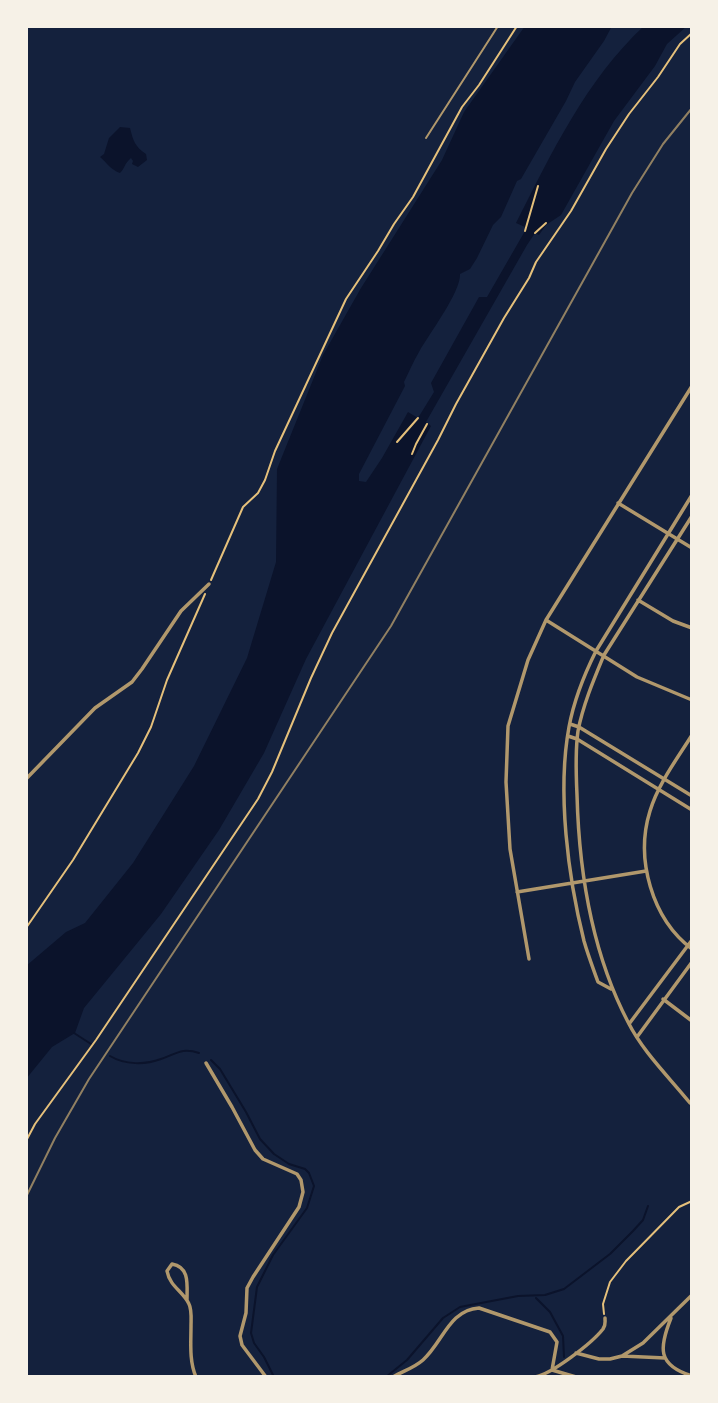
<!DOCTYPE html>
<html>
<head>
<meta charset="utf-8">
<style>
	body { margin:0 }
	#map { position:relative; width:718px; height:1403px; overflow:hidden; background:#14213d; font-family:"IBM Plex Sans",sans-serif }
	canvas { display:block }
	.frame { position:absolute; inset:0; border:28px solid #f6f1e7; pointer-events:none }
</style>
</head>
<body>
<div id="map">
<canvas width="718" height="1403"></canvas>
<div class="frame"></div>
</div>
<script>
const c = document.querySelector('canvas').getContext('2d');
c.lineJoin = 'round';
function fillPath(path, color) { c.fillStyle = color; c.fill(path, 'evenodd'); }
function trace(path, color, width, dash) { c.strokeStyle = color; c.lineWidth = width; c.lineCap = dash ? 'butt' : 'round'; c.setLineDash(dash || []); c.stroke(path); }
fillPath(new Path2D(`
	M 525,26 L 612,26 L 604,41 L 575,82 L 566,101 L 521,179 L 517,181 L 501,217 L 493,225 L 477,258 L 470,269 L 460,274 C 461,292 429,334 419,352 C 413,362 409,372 404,382 L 405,386 L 359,474 L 359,481 L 366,482 L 382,458 L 408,412 L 418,418 L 434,392 L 431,383 L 479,297 L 487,297 L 525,231 L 525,227 L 516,223 C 551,154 586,80 644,26 L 687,26 L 667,44 L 655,66 L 614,121 L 561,215 L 546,225 L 539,235 L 535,233 L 527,245 L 426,422 L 431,426 L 306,659 L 264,753 L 219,830 L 161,914 L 84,1008 L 75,1033 L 52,1047 L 26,1079 L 26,966 L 66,932 L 85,923 L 133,863 L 194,766 L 247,658 L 276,562 L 277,469 L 323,355 L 361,288 L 442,160 L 464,112 Z
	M 120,127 L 130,128 C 133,140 135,147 146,154 L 147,160 L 138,167 L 132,164 L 133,161 L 131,158 C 124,164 125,168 120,173 C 111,170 107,163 100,157 L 104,154 L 109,138 Z`), '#0b132b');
trace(new Path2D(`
	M 74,1033 L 91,1044
	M 110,1056 C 125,1065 145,1065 161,1059 C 176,1054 182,1047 199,1053
	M 211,1060 L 220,1069 L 246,1112 L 260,1139 L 274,1154 L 289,1164 L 305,1169 L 309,1173 L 314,1186 L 307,1208 L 273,1255 L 257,1287 L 251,1333 L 254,1343 L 264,1357 L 274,1377
	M 536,1298 L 550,1312 L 563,1336 L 564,1357
	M 386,1377 L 407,1360 L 443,1318 L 460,1307 L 518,1296 L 545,1295 L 564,1289 L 610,1254 L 633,1231 L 643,1220 L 648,1206`), '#0b132b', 2);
trace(new Path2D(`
	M 525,231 L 538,186
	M 535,233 L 546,223
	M 397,442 L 418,418
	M 412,454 L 416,444 L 427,424
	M 211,580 L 243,507 L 258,493 L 265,480 L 275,451 L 346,299 L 378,251 L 394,224 L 413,197 L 462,107 L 479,85 L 517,26
	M 26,928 L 73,860 L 138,753 L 151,727 L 167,680 L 205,594
	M 26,1141 L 35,1124 L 96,1040 L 258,799 L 272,772 L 311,678 L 332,633 L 438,440 L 456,404 L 504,318 L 529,278 L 536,262 L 571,211 L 606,149 L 629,114 L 658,77 L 680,44 L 692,33
	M 604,1314 L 603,1304 L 610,1282 L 626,1261 L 679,1207 L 692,1201`), '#e5c07b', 2);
trace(new Path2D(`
	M 426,138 L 498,26`), '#b1986c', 2);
trace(new Path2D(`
	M 618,503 L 692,548
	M 692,516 L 604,655 C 594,679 583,705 578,731 C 575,752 576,774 577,795 C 579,872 592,953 628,1022 C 643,1052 669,1077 690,1103 L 692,1102
	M 638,600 L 673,621 L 692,628
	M 546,620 L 637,677 L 692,700
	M 570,724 L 579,727 L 692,796
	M 692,735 C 677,759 658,784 650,811 C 635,859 652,919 692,949
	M 568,736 L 577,739 L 692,810
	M 26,779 L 95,708 L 132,682 L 142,669 L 181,611 L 209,584
	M 517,892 L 646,871
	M 529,959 L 510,849 L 506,782 L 508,726 L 528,660 L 546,620 L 692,386
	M 611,989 L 598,982 C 593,968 588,955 584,941 C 568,877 557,792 569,727 C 574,700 584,675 596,651 L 692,495
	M 663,999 L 692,1021
	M 629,1024 L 692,940
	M 637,1037 L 692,962
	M 206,1063 L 232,1107 L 255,1150 L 263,1159 L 297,1174 L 301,1180 L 303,1192 L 299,1207 L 253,1277 L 247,1288 L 246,1313 L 240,1336 L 242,1345 L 266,1377
	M 187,1300 C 187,1285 190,1267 172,1264 L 167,1271 C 170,1287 183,1291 189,1304 C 192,1310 191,1319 191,1326 C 191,1342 189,1361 196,1377
	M 671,1318 C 659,1348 657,1365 692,1376
	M 576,1353 L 599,1359 L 610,1359 L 622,1356 L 665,1358
	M 622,1356 L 643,1343 L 692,1295
	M 552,1370 L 576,1377
	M 393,1377 C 403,1371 414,1368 423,1360 C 443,1342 449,1310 479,1308 L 550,1332 L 557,1342 L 552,1370
	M 535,1377 C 552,1374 592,1343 603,1329 C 606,1324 605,1324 605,1318`), '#b1986c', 3.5);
trace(new Path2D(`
	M 26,1197 L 55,1138 L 89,1079 L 391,626 L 632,193 L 663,144 L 692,108`), '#918062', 2);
</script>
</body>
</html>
